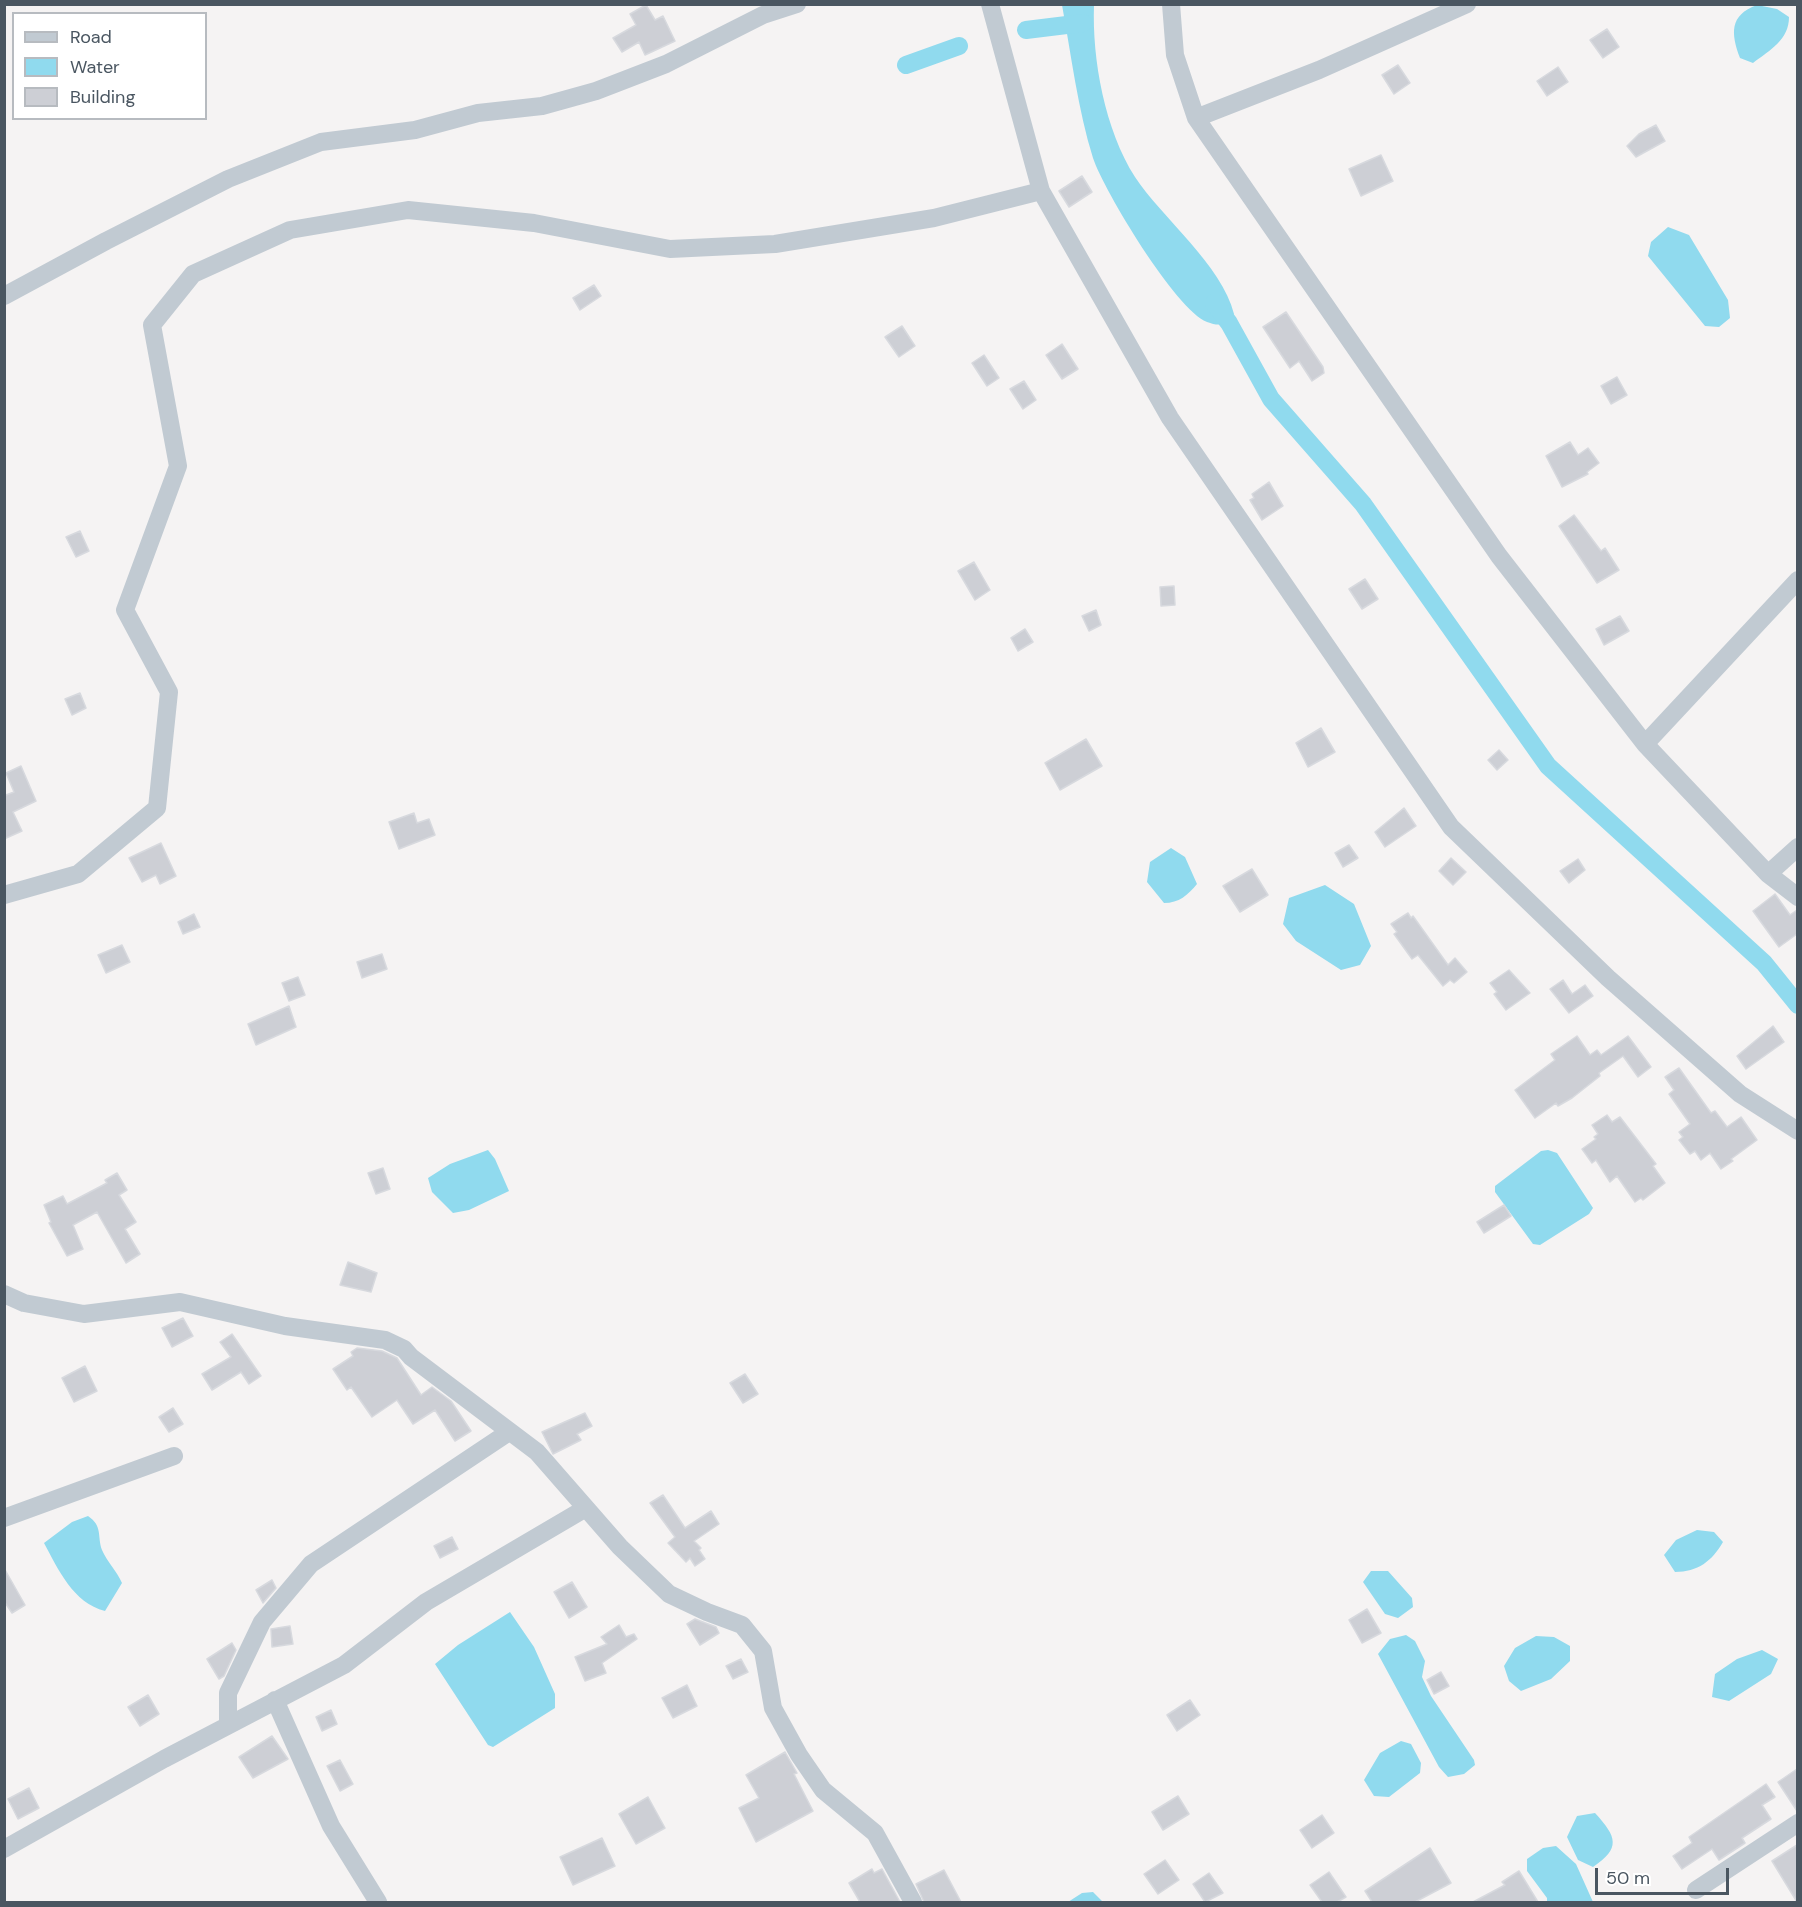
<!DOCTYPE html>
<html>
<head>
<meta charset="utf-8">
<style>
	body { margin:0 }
	#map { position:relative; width:1802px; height:1907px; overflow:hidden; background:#f5f3f3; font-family:"DM Sans",sans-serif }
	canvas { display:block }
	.frame { position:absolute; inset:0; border:6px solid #4a5661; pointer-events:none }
	.legend { position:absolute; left:12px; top:12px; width:195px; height:108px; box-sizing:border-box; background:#fff; border:2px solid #b7bbc0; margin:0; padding:8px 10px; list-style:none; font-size:18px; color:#4a5661 }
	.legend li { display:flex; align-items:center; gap:12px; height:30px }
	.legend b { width:30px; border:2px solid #b7bbc0 }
	.scale { position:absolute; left:1595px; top:1868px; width:134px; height:27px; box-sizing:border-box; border:3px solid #4a5661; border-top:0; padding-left:8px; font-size:18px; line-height:21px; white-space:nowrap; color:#4a5661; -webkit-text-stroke:4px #fff; paint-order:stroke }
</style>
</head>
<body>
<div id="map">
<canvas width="1802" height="1907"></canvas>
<div class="frame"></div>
<ul class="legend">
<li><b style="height:8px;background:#c1cad2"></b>Road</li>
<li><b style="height:16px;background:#90daee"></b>Water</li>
<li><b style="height:16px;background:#cdcfd5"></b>Building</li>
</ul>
<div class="scale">50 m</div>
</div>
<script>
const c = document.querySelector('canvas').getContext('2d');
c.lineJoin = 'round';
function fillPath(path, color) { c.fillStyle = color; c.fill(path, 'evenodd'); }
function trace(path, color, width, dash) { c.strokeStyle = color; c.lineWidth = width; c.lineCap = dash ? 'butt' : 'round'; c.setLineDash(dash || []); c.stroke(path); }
fillPath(new Path2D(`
	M 1062,5 L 1094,5 C 1092,60 1105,130 1135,177 C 1162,218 1222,265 1234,314 C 1227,325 1220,327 1207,322 C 1176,310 1104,191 1093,158 C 1078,110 1071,54 1062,5 Z
	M 1757,5 L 1777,9 L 1789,17 C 1789,40 1770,50 1753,63 L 1740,58 C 1731,34 1729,15 1757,5 Z
	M 1668,227 L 1689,235 L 1728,300 L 1730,318 L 1719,327 L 1705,326 L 1648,256 L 1651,242 Z
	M 1171,848 L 1185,857 L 1197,884 C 1188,895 1179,903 1164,903 L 1147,882 L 1150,862 Z
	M 1325,885 L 1354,904 L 1371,946 L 1360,965 L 1341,970 L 1296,941 L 1283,924 L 1289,898 Z
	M 488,1150 L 495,1159 L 509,1191 L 469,1210 L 453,1213 L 432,1192 L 428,1178 L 450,1164 Z
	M 1548,1150 L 1557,1153 L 1593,1208 L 1589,1214 L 1540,1245 L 1533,1244 L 1495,1192 L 1495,1186 L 1541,1151 Z
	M 88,1516 C 103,1526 97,1536 102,1550 C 107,1562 117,1571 122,1583 L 105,1611 C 73,1603 58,1569 44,1543 L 72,1522 Z
	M 1697,1530 L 1714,1532 L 1723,1542 C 1712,1561 1698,1572 1675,1572 L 1664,1555 L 1676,1540 Z
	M 1371,1571 L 1388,1571 L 1412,1598 L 1413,1607 L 1398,1618 L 1385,1614 L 1363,1582 Z
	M 510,1612 L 534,1647 L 555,1694 L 555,1708 L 493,1747 L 488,1745 L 435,1664 L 458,1645 Z
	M 1406,1635 L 1415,1641 L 1425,1661 L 1422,1677 L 1431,1696 L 1474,1760 L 1475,1765 L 1464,1774 L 1448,1777 L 1439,1767 L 1378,1654 L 1390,1639 Z
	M 1536,1636 L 1554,1637 L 1570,1646 L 1570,1661 L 1551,1679 L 1521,1691 L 1509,1681 L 1504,1666 L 1515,1648 Z
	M 1762,1650 L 1778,1659 L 1771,1674 L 1729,1701 L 1712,1697 L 1715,1674 L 1737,1659 Z
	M 1401,1741 L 1411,1744 L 1421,1763 L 1420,1773 L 1389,1797 L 1374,1796 L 1364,1780 L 1380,1753 Z
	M 1595,1813 C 1617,1837 1621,1848 1593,1867 L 1578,1860 L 1567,1837 L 1577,1816 Z
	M 1556,1846 L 1576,1864 L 1593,1902 L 1547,1902 L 1547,1898 L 1527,1871 L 1527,1859 L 1543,1848 Z
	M 1082,1893 L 1093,1892 L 1103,1902 L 1068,1902 Z`), '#90daee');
trace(new Path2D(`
	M 1026,30 L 1083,23
	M 906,65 L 959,46
	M 1214,303 L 1229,323 L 1271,399 L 1363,504 L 1548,766 L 1764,963 L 1798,1005`), '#90daee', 18);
const building = new Path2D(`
	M 646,5 L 655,20 L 663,16 L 675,41 L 645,55 L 639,42 L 622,52 L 613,38 L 636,25 L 630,14 Z
	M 1607,29 L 1619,47 L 1603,58 L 1590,40 Z
	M 1398,65 L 1410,83 L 1394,94 L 1382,75 Z
	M 1558,67 L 1568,82 L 1547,96 L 1537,81 Z
	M 1656,125 L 1665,141 L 1636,157 L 1627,146 L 1639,134 Z
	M 1381,155 L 1393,181 L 1361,196 L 1349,169 Z
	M 1082,176 L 1092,192 L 1069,207 L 1059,191 Z
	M 594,285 L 601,296 L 580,310 L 573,298 Z
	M 1286,312 L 1323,367 L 1324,373 L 1312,381 L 1299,361 L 1290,368 L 1263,327 Z
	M 902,326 L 915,346 L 899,357 L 885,337 Z
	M 1062,344 L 1078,369 L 1062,379 L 1046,355 Z
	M 984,355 L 999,378 L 987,386 L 972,363 Z
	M 1617,377 L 1627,395 L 1611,404 L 1601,386 Z
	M 1024,381 L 1036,400 L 1023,409 L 1010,389 Z
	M 1570,442 L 1578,455 L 1588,448 L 1599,463 L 1587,472 L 1588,474 L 1562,487 L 1546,456 Z
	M 1269,482 L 1283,506 L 1262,520 L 1250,500 L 1254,498 L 1252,494 Z
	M 1574,515 L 1601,551 L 1605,548 L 1619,570 L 1597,583 L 1559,526 Z
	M 80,531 L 89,551 L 76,557 L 66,537 Z
	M 974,562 L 990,590 L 975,600 L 958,571 Z
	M 1365,579 L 1378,599 L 1362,609 L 1349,589 Z
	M 1174,586 L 1175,605 L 1161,606 L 1160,587 Z
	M 1096,610 L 1101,625 L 1089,631 L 1082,616 Z
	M 1620,616 L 1629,631 L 1604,645 L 1596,629 Z
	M 1025,629 L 1033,642 L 1018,651 L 1011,638 Z
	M 80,693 L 86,708 L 72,715 L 65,699 Z
	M 1321,728 L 1335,752 L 1308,767 L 1296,743 Z
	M 1086,739 L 1102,766 L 1060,790 L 1045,763 Z
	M 1499,750 L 1508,760 L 1497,770 L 1488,760 Z
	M 21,766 L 36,801 L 13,812 L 22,831 L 4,839 L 4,792 L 6,795 L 14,792 L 6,773 Z
	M 1404,808 L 1416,826 L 1385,847 L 1375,832 Z
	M 414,813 L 417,823 L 429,819 L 435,835 L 399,849 L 389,822 Z
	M 161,843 L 176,876 L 160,884 L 156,875 L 142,882 L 129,858 Z
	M 1349,845 L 1358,858 L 1343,867 L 1335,853 Z
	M 1451,858 L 1466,872 L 1453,885 L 1439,871 Z
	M 1578,859 L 1585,870 L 1569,883 L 1560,871 Z
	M 1252,869 L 1268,895 L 1240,912 L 1223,886 Z
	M 1775,894 L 1790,915 L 1797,910 L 1797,934 L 1779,947 L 1753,911 Z
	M 1408,913 L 1411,918 L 1413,916 L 1448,965 L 1455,958 L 1467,972 L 1454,983 L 1450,980 L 1443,986 L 1418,955 L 1412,959 L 1394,934 L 1397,932 L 1391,924 Z
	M 194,914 L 200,927 L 183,934 L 178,922 Z
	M 122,945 L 130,962 L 106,973 L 98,955 Z
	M 382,954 L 387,969 L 362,978 L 357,962 Z
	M 1509,970 L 1530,993 L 1506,1010 L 1494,994 L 1497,992 L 1490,983 Z
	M 298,977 L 305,995 L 289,1001 L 282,983 Z
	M 1563,980 L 1572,994 L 1585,985 L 1593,996 L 1569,1013 L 1550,989 Z
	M 289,1006 L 296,1027 L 256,1045 L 248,1024 Z
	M 1773,1026 L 1784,1042 L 1746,1069 L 1737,1056 Z
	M 1577,1036 L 1590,1055 L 1597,1050 L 1601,1055 L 1628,1036 L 1651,1067 L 1638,1077 L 1623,1056 L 1599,1073 L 1600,1076 L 1572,1098 L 1558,1106 L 1556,1103 L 1535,1118 L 1515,1090 L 1555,1060 L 1551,1054 Z
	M 1679,1068 L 1711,1113 L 1715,1111 L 1727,1127 L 1741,1117 L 1757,1140 L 1731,1159 L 1733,1161 L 1721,1169 L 1710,1153 L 1701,1160 L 1695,1151 L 1690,1154 L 1679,1140 L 1683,1137 L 1679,1132 L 1690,1124 L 1669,1094 L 1674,1090 L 1665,1077 Z
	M 1607,1115 L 1612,1122 L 1620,1117 L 1656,1164 L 1653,1166 L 1665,1183 L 1643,1200 L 1641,1198 L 1635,1202 L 1617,1176 L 1610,1182 L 1596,1160 L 1592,1163 L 1582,1149 L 1596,1139 L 1594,1137 L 1598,1134 L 1592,1125 Z
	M 383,1168 L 390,1189 L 376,1194 L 368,1173 Z
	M 117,1173 L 127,1190 L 119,1195 L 136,1222 L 125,1229 L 140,1254 L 126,1263 L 97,1212 L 73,1225 L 83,1249 L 67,1256 L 49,1223 L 51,1222 L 44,1205 L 63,1196 L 67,1204 L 107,1183 L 105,1180 Z
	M 1504,1205 L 1511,1216 L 1484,1233 L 1477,1222 Z
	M 348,1262 L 377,1273 L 371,1292 L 340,1285 Z
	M 183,1318 L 193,1336 L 172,1347 L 162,1328 Z
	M 232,1334 L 261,1376 L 249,1384 L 241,1372 L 212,1390 L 202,1374 L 231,1357 L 220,1342 Z
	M 357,1348 L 382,1351 L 397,1358 L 421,1395 L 432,1387 L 451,1401 L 471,1431 L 455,1441 L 435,1410 L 413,1424 L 397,1400 L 372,1417 L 351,1387 L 347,1390 L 333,1369 L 353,1356 L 351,1352 Z
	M 85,1366 L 97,1391 L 74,1402 L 62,1378 Z
	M 745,1374 L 758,1394 L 743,1403 L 730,1383 Z
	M 173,1408 L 183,1424 L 169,1432 L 159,1417 Z
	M 585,1413 L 592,1426 L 577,1434 L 581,1440 L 553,1454 L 542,1432 Z
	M 663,1495 L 685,1528 L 711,1511 L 719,1524 L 694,1541 L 701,1548 L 699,1550 L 705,1559 L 695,1566 L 690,1558 L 686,1562 L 668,1543 L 675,1537 L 650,1503 Z
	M 452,1537 L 458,1549 L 440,1558 L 434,1546 Z
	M 4,1568 L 25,1605 L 12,1613 L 4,1601 Z
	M 272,1580 L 276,1588 L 263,1603 L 256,1590 Z
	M 572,1582 L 587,1607 L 569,1618 L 554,1592 Z
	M 1367,1609 L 1381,1633 L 1362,1643 L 1349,1620 Z
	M 695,1619 L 716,1627 L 719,1633 L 700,1645 L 687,1624 Z
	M 619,1625 L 626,1637 L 634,1634 L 637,1639 L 602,1663 L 606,1673 L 585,1681 L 575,1657 L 607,1644 L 601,1637 Z
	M 290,1626 L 293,1644 L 272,1647 L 271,1629 Z
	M 232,1643 L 236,1650 L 224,1676 L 219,1679 L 207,1659 Z
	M 741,1659 L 748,1672 L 733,1679 L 726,1666 Z
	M 1441,1672 L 1449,1686 L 1434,1694 L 1427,1680 Z
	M 687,1685 L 697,1706 L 673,1718 L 662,1698 Z
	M 148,1695 L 159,1714 L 140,1726 L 128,1707 Z
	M 1190,1700 L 1200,1715 L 1177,1731 L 1167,1715 Z
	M 331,1710 L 337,1724 L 322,1731 L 316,1717 Z
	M 272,1736 L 288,1759 L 253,1778 L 239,1757 Z
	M 785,1752 L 797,1773 L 794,1774 L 813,1811 L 756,1842 L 739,1808 L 759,1798 L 746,1775 Z
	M 340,1760 L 353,1784 L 340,1791 L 327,1766 Z
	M 1797,1769 L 1797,1811 L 1778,1782 Z
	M 1766,1784 L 1775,1797 L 1762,1805 L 1771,1819 L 1742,1838 L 1745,1843 L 1719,1860 L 1712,1849 L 1682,1869 L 1673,1856 L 1692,1843 L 1689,1837 Z
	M 29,1788 L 39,1808 L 18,1819 L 8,1799 Z
	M 1178,1796 L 1189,1814 L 1163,1830 L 1152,1812 Z
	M 648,1797 L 665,1828 L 636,1844 L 619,1814 Z
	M 1322,1815 L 1334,1833 L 1312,1848 L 1300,1830 Z
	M 602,1838 L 615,1866 L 573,1885 L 560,1857 Z
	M 1797,1845 L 1797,1902 L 1772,1861 Z
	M 1430,1848 L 1451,1883 L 1415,1902 L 1372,1902 L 1365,1891 Z
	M 1165,1860 L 1179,1880 L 1158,1894 L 1144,1874 Z
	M 872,1869 L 874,1873 L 882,1869 L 900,1902 L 860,1902 L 849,1883 Z
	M 944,1870 L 961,1902 L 924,1902 L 916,1884 Z
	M 1519,1871 L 1538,1902 L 1473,1902 L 1505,1885 L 1502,1882 Z
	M 1329,1872 L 1346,1897 L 1337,1902 L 1322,1902 L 1310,1885 Z
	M 1209,1873 L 1223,1893 L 1205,1902 L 1193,1884 Z`);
fillPath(building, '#cdcfd5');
trace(building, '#d7d9de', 1.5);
trace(new Path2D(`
	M 990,4 L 1041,191 L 1170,418 L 1451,827 L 1608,978 L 1740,1094 L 1798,1131
	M 1171,4 L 1175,55 L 1196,118 L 1499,556 L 1645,744 L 1768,874 L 1798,897
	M 1196,118 L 1319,70 L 1467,4
	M 4,296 L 106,241 L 228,179 L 321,142 L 415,130 L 478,113 L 542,106 L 596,91 L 666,64 L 763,15 L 797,4
	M 1645,744 L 1798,580
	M 1768,874 L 1798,847
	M 4,895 L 78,874 L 157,808 L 169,692 L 125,610 L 178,466 L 152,325 L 193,274 L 290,230 L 408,210 L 534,223 L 670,249 L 775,244 L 934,218 L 1041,191
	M 4,1294 L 24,1303 L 84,1314 L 180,1302 L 285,1326 L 385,1340 L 404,1349 L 411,1357 L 537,1452 L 620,1547 L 669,1594 L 707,1612 L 742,1625 L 763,1651 L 773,1708 L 799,1755 L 823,1790 L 875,1833 L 913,1902
	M 4,1518 L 174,1456
	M 275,1700 L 331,1826 L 378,1902
	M 228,1724 L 228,1693 L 262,1622 L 311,1564 L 509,1432
	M 4,1849 L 164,1759 L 344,1665 L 426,1602 L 586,1508
	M 1696,1890 L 1798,1823`), '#c1cad2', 18);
</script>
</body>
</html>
